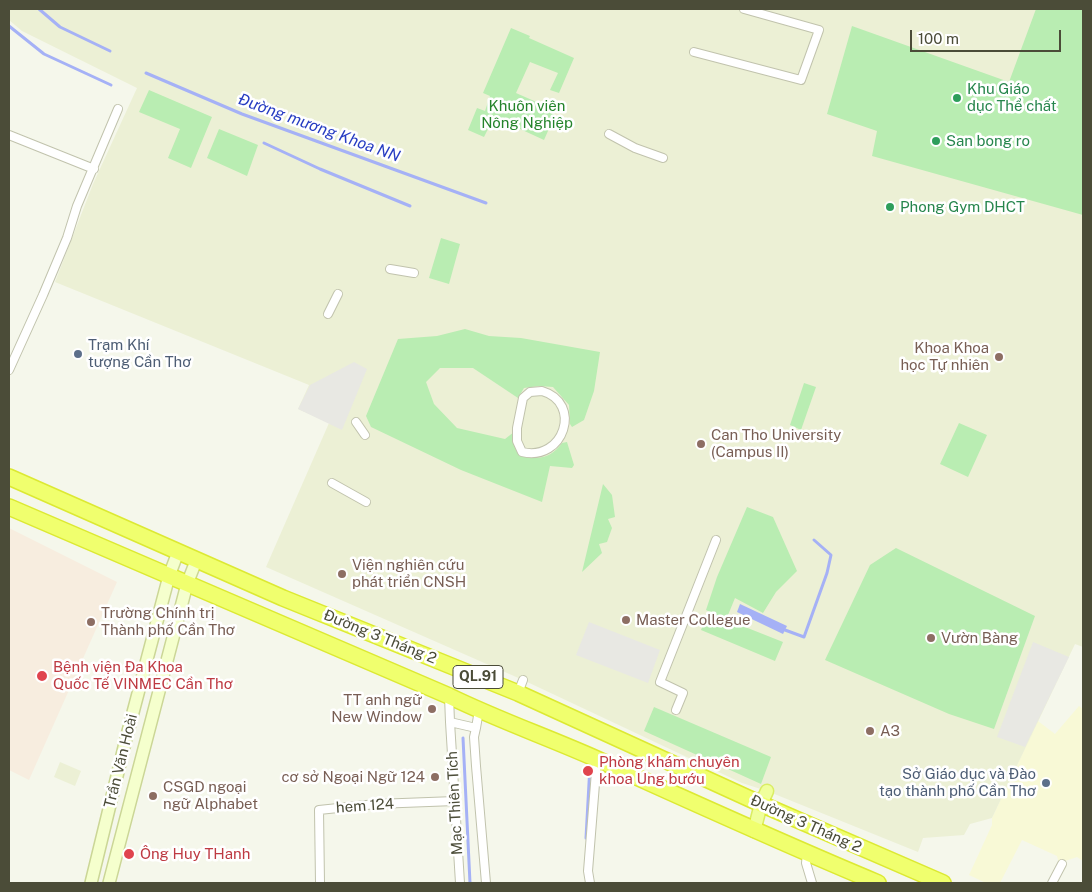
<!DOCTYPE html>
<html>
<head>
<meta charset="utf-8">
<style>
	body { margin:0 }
	#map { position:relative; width:1092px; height:892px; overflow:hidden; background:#f5f7eb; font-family:"Public Sans",sans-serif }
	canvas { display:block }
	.frame { position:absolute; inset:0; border:10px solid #4b4c38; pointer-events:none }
	.scale { position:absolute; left:910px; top:30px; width:151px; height:22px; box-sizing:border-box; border:2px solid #4b4c38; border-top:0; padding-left:6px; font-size:15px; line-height:18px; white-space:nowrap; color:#4b4c38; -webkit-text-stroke:4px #fff; paint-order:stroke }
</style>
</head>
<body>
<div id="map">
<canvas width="1092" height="892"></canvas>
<div class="frame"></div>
<div class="scale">100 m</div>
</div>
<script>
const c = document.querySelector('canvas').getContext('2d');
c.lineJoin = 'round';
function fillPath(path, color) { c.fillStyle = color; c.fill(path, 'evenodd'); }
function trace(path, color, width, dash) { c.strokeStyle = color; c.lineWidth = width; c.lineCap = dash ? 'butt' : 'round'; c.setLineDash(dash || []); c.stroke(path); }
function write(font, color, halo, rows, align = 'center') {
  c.font = font + ' "Public Sans",sans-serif'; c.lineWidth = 5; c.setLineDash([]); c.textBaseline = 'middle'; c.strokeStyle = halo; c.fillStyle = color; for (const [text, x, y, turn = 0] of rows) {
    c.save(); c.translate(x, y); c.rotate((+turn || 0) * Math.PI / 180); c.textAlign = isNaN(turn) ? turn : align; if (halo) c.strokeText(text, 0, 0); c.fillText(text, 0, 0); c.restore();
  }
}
fillPath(new Path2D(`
	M 1079,706 L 1083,709 L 1083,861 L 1077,857 L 1059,863 L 1057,856 L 1022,840 L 1000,883 L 986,883 L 969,875 L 992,825 L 992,818 L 1038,721 L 1055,734 Z`), '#f8f9d6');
fillPath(new Path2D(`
	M 9,9 L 1083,9 L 1083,647 L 1075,644 L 992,818 L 970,824 L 964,835 L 923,838 L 918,852 L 767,791 L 742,783 L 523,680 L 266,567 L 329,423 L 298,409 L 309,385 L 55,282 L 93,184 L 137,88 L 22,31 L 9,20 Z
	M 60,762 L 81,771 L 75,786 L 54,777 Z`), '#ecf0d5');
fillPath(new Path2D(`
	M 9,528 L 117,582 L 29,780 L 9,770 Z`), '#f7eddf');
fillPath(new Path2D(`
	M 1036,9 L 1083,9 L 1083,215 L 872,156 L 877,131 L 827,114 L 852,26 L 1009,82 Z
	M 511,28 L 530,36 L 529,38 L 574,58 L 559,93 L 550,90 L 558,73 L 530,62 L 516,93 L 541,104 L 543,101 L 554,106 L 550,113 L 555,115 L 544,140 L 494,117 L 484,137 L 468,130 L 477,108 L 485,111 L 490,96 L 483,93 Z
	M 149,90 L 212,117 L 191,168 L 168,158 L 180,129 L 139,112 Z
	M 219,129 L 258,145 L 247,176 L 207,158 Z
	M 441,238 L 460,244 L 449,284 L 429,278 Z
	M 465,329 L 489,336 L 521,338 L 600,352 L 594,391 L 584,420 L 572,427 L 570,424 L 569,405 L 553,387 L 539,386 L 524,388 L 518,398 L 473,368 L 440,368 L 426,382 L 434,404 L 457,428 L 505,439 L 514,432 L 521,455 C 539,460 550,459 562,443 L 567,442 L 574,465 L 572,468 L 550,466 L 542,502 L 461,470 L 371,427 L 366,416 L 398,339 L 437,336 Z
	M 804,383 L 816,387 L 801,430 L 790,425 Z
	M 959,423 L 987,435 L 968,477 L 940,464 Z
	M 603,484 L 612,495 L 615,517 L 608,519 L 612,528 L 607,542 L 599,544 L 602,553 L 582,572 Z
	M 747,507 L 773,517 L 797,571 L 776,592 L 763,613 L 735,598 L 726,620 L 706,610 L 717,577 Z
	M 896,548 L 1035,616 L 994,729 L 949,714 L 825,660 L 870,565 Z
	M 706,617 L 733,628 L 735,623 L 783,642 L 775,661 L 701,630 Z
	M 654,707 L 771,757 L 761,784 L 644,731 Z`), '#b9edb2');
fillPath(new Path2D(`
	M 354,362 L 367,369 L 342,430 L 298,409 L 310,385 Z
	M 589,622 L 660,650 L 648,683 L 576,655 Z
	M 1033,642 L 1069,657 L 1025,747 L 997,737 Z`), '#e8e8e3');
fillPath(new Path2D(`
	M 740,604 L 787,626 L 783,634 L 737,612 Z`), '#a5b1f6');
trace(new Path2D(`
	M 39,9 L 60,27 L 110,51
	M 9,26 L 44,54 L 111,85
	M 146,73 L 242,114 L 486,203
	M 264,143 L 320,169 L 410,206
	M 785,630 L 804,637 L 827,573 L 831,555 L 814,540
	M 463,738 L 470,883
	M 586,838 L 590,765`), '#a5b1f6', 3);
const street = new Path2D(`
	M 694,52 L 801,80 L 819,30 L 744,9
	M 609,134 L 635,148 L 663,158
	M 9,135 L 94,169
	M 390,269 L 414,273
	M 328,314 L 338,294
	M 9,370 L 43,295 L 67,238 L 77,206 L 118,109
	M 542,391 C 583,403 564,462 522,452 L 517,441 L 517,428 L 523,398 L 530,392 Z
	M 356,422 L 365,435
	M 332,483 L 366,502
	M 518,693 L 523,680
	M 449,696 L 450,722 L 476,728 L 479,710
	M 676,710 L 683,693 L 660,682 L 716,540
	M 450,722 L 460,883
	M 476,728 L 474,737 L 476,766 L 486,883
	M 807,854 L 806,863 L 812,883
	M 320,883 L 319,810 L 376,804 L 455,801
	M 590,883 L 588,871 L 597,759
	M 1052,883 L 1062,864`);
const secondary = new Path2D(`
	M 91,883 L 126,739 L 169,576 L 178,552
	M 109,883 L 187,584 L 196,561`);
const primary = new Path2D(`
	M 754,831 L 761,804 L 767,791`);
const highway = new Path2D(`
	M 9,477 L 283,598 L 518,693 L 761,804 L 943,883
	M 9,507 L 449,696 C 498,720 550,738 599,760 C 692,802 784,844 878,883`);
trace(street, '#c1c3ad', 10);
trace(secondary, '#cbd696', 14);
trace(primary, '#daed63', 15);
trace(highway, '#dce933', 18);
trace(street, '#fff', 8);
trace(secondary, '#f5ffcd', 11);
trace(primary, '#f0ff9c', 12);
trace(highway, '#f0ff6e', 15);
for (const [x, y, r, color] of [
	[957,98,5,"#2e9e5b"],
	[936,141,5,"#2e9e5b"],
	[890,207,5,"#2e9e5b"],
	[78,354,5,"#5c6f8a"],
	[999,357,5,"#8d6e63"],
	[701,444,5,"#8d6e63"],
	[342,574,5,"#8d6e63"],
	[626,620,5,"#8d6e63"],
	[91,622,5,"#8d6e63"],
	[931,638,5,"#8d6e63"],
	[42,676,6,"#e0444e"],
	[432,709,5,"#8d6e63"],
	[870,731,5,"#8d6e63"],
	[588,771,6,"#e0444e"],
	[435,777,5,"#8d6e63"],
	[1046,783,5,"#5c6f8a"],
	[153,796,5,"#8d6e63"],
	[129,854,6,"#e0444e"]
]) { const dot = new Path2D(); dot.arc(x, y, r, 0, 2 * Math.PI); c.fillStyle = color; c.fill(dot); trace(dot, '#fff', 2); }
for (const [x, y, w] of [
	[478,677,50]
]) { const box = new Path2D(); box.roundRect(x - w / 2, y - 11.5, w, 23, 4); c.fillStyle = '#fff'; c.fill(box); trace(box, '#4b4c38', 1); }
write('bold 14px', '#4b4c38', null, [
	["QL.91",478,677]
]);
write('15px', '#27864d', '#fff', [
	["Khu Giáo",967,89],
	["dục Thể chất",967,106],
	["San bong ro",946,141],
	["Phong Gym DHCT",900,207]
], 'left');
write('15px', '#25842b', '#fff', [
	["Khuôn viên",527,106],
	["Nông Nghiệp",527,123]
]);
write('15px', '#4e5e75', '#fff', [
	["Trạm Khí",88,345],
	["tượng Cần Thơ",88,362],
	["Sở Giáo dục và Đào",1036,774,"right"],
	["tạo thành phố Cần Thơ",1036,791,"right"]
], 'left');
write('15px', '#785e54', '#fff', [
	["Khoa Khoa",989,348,"right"],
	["học Tự nhiên",989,365,"right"],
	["Can Tho University",711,435],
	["(Campus II)",711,452],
	["Viện nghiên cứu",352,565],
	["phát triển CNSH",352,582],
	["Trường Chính trị",101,613],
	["Thành phố Cần Thơ",101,630],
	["Master Collegue",636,620],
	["Vườn Bàng",941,638],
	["TT anh ngữ",422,700,"right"],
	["New Window",422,717,"right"],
	["A3",880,731],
	["cơ sở Ngoại Ngữ 124",425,777,"right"],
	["CSGD ngoại",163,787],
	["ngữ Alphabet",163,804]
], 'left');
write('15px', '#4b4c38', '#fff', [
	["Đường 3 Tháng 2",380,637,22],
	["Trần Văn Hoài",121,761,-76],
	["Mạc Thiên Tích",455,803,-93],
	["hem 124",365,806,-4],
	["Đường 3 Tháng 2",806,824,24]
]);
write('15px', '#be3a42', '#fff', [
	["Bệnh viện Đa Khoa",53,667],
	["Quốc Tế VINMEC Cần Thơ",53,684],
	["Phòng khám chuyên",599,762],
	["khoa Ung bướu",599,779],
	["Ông Huy THanh",140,854]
], 'left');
write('italic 16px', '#273dc2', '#fff', [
	["Đường mương Khoa NN",319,128,20]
]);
</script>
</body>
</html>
